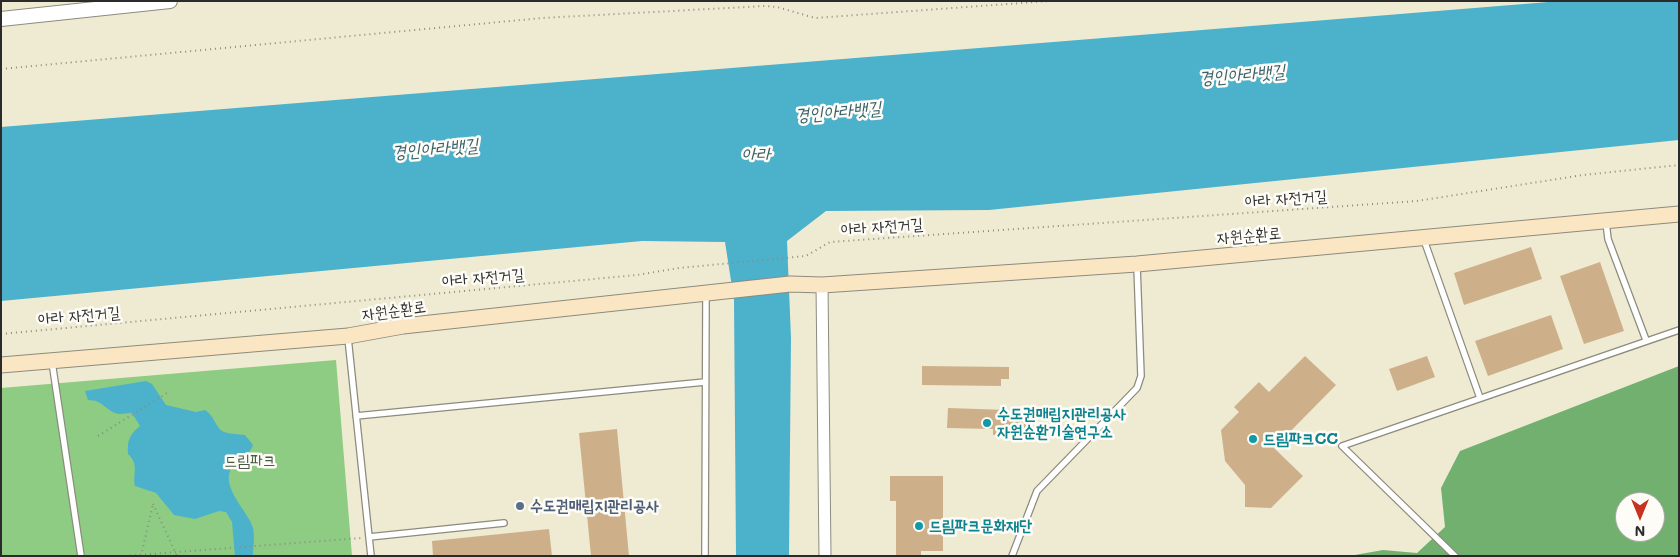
<!DOCTYPE html>
<html>
<head>
<meta charset="utf-8">
<style>
	body { margin:0 }
	#map { position:relative; width:1680px; height:557px; overflow:hidden; background:#efebd2; font-family:Mali,sans-serif }
	canvas { display:block }
	.frame { position:absolute; inset:0; border:2px solid #2b2b2b; pointer-events:none }
	.north { position:absolute; left:1615px; top:492px; width:50px; height:50px; box-sizing:border-box; background:#fdfcf7; border:1px solid #a9a8a5; border-radius:50%; rotate:180deg; font-size:14px; font-weight:700; line-height:20px; text-align:center; color:#2b2b2b }
	.north::after { content:''; display:block; margin:auto; width:18px; height:22px; background:#c8321e; clip-path:polygon(50% 0,100% 100%,50% 72%,0 100%) }
</style>
</head>
<body>
<div id="map">
<canvas width="1680" height="557"></canvas>
<div class="frame"></div>
<div class="north">N</div>
</div>
<script>
const c = document.querySelector('canvas').getContext('2d');
c.lineJoin = 'round';
function fillPath(path, color) { c.fillStyle = color; c.fill(path, 'evenodd'); }
function trace(path, color, width, dash) { c.strokeStyle = color; c.lineWidth = width; c.lineCap = dash ? 'butt' : 'round'; c.setLineDash(dash || []); c.stroke(path); }
function write(font, color, halo, rows, align = 'center') {
  c.font = font + ' Mali,"Poor Story",sans-serif'; c.lineWidth = 5; c.setLineDash([]); c.textBaseline = 'middle'; c.strokeStyle = halo; c.fillStyle = color; for (const [text, x, y, turn = 0] of rows) {
    c.save(); c.translate(x, y); c.rotate((+turn || 0) * Math.PI / 180); c.textAlign = isNaN(turn) ? turn : align; if (halo) c.strokeText(text, 0, 0); c.fillText(text, 0, 0); c.restore();
  }
}
fillPath(new Path2D(`
	M 336,360 L 352,556 L 1,556 L 1,388 Z`), '#8dcc82');
fillPath(new Path2D(`
	M 1679,366 L 1679,556 L 1349,556 L 1383,550 L 1417,553 L 1445,527 L 1441,488 L 1460,451 ZM 1625,502 L 1655,502 L 1655,532 L 1625,532 Z`), '#72b070');
fillPath(new Path2D(`
	M 1561,1 L 1679,1 L 1679,140 L 989,210 L 826,211 L 787,241 L 791,338 L 789,556 L 736,556 L 734,300 L 725,242 L 642,241 L 1,301 L 1,127 Z
	M 146,381 L 152,384 L 166,405 L 196,412 L 205,410 C 215,416 215,428 224,432 C 230,434 238,434 245,435 L 253,445 C 250,456 237,458 232,467 C 219,487 249,512 253,528 C 255,537 253,547 253,556 L 235,556 L 232,522 L 226,512 L 219,511 L 195,519 L 174,515 L 156,493 L 135,486 C 132,474 140,465 128,454 C 127,440 130,434 140,426 L 132,413 C 128,413 123,414 119,414 C 106,412 104,400 88,400 L 85,391 Z`), '#4cb1cb');
fillPath(new Path2D(`
	M 1531,247 L 1542,279 L 1464,305 L 1454,273 Z
	M 1600,262 L 1624,331 L 1584,344 L 1560,276 Z
	M 1551,315 L 1563,349 L 1488,376 L 1475,341 Z
	M 1305,356 L 1336,385 L 1274,448 L 1303,476 L 1271,508 L 1245,507 L 1245,485 L 1225,461 L 1221,430 L 1239,412 L 1234,407 L 1259,382 L 1269,392 Z
	M 1427,356 L 1435,377 L 1397,391 L 1389,369 Z
	M 922,366 L 1009,367 L 1009,379 L 1001,379 L 1001,386 L 922,385 Z
	M 948,408 L 1008,410 L 1008,418 L 1028,419 L 1027,436 L 993,435 L 993,429 L 947,428 Z
	M 617,429 L 629,556 L 591,556 L 579,433 Z
	M 890,476 L 943,476 L 943,551 L 921,551 L 921,556 L 896,556 L 896,501 L 890,501 Z
	M 549,529 L 552,556 L 433,556 L 432,541 Z`), '#cdb08a');
const service = new Path2D(`
	M 1606,222 L 1608,239 L 1646,340
	M 1424,240 L 1480,398
	M 348,338 L 371,556
	M 52,362 L 81,556
	M 356,416 L 705,382
	M 369,537 L 504,523
	M 705,556 L 706,293
	M 1012,556 L 1037,491 L 1137,388 L 1141,376 L 1137,266
	M 1455,556 L 1342,446 L 1679,330`);
const minor = new Path2D(`
	M 822,285 L 825,556`);
const tertiary = new Path2D(`
	M 1,19 L 170,1`);
const secondary = new Path2D(`
	M 1,365 L 348,336 L 403,326 L 790,284 L 822,285 L 1137,264 L 1679,214`);
trace(service, '#8d8b7e', 8);
trace(minor, '#8d8b7e', 13);
trace(tertiary, '#8d8b7e', 16);
trace(secondary, '#8d8b7e', 17);
trace(new Path2D(`
	M 1,69 L 542,18 L 765,6 L 777,7 L 815,18 L 1049,1
	M 1,334 L 637,275 L 679,268 L 806,256 L 830,242 L 1417,201 L 1583,175 L 1679,165
	M 98,436 L 167,393
	M 153,504 L 177,556
	M 125,556 L 361,538
	M 141,556 L 153,504`), '#8d8b7e', 2, [1, 4]);
trace(service, '#fff', 5.5);
trace(minor, '#fff', 11);
trace(tertiary, '#fff', 14);
trace(secondary, '#fbe6c4', 15);
for (const [x, y, r, color] of [
	[987,423,5,"#0f9aa8"],
	[1253,439,5,"#0f9aa8"],
	[520,506,5,"#5c6f8a"],
	[919,526,5,"#0f9aa8"]
]) { const dot = new Path2D(); dot.arc(x, y, r, 0, 2 * Math.PI); c.fillStyle = color; c.fill(dot); trace(dot, '#fdfcf7', 2); }
write('16px', '#2b2b2b', '#fdfcf7', [
	["아라 자전거길",1286,199,-4],
	["아라 자전거길",882,227,-4],
	["자원순환로",1249,236,-5],
	["아라 자전거길",483,278,-5],
	["자원순환로",394,311,-8],
	["아라 자전거길",79,316,-5]
]);
write('bold 16px', '#0d838f', '#fdfcf7', [
	["수도권매립지관리공사",997,414],
	["자원순환기술연구소",997,432],
	["드림파크CC",1263,439],
	["드림파크문화재단",929,526]
], 'left');
write('16px', '#485b45', '#fdfcf7', [
	["드림파크",250,461]
]);
write('bold 16px', '#4e5e75', '#fdfcf7', [
	["수도권매립지관리공사",530,506]
], 'left');
write('italic 18px', '#38616b', '#fdfcf7', [
	["경인아라뱃길",1242,75,-5],
	["경인아라뱃길",838,112,-5],
	["경인아라뱃길",435,149,-5],
	["아라",756,154]
]);
</script>
</body>
</html>
